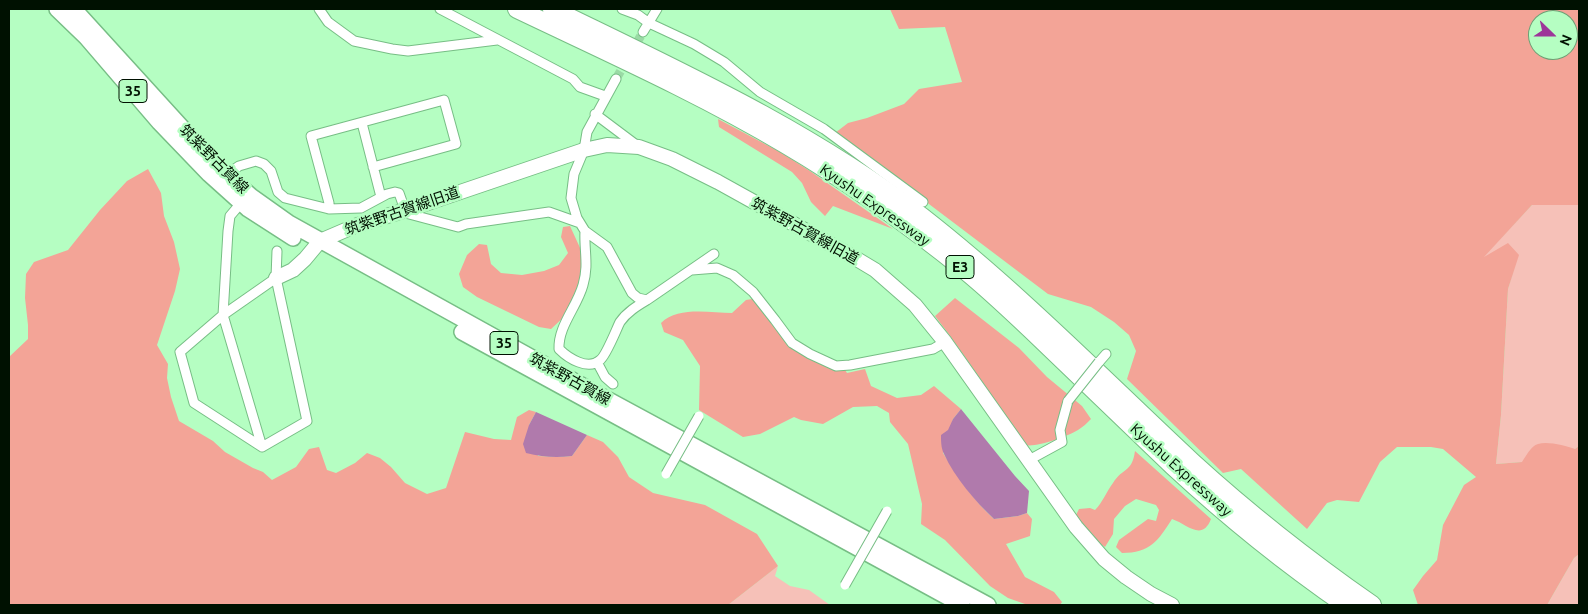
<!DOCTYPE html>
<html>
<head>
<meta charset="utf-8">
<style>
	body { margin:0 }
	#map { position:relative; width:1588px; height:614px; overflow:hidden; background:#b5fec2; font-family:Ubuntu,sans-serif }
	canvas { display:block }
	.frame { position:absolute; inset:0; border:10px solid #001101; pointer-events:none }
	.north { position:absolute; left:1528px; top:10px; width:50px; height:50px; box-sizing:border-box; background:#b5fec2; border:1px solid #6d9f75; border-radius:50%; rotate:112deg; font-size:14px; font-weight:700; line-height:20px; text-align:center; color:#001101 }
	.north::after { content:''; display:block; margin:auto; width:18px; height:22px; background:#9d3699; clip-path:polygon(50% 0,100% 100%,50% 72%,0 100%) }
</style>
</head>
<body>
<div id="map">
<canvas width="1588" height="614"></canvas>
<div class="frame"></div>
<div class="north">N</div>
</div>
<script>
const c = document.querySelector('canvas').getContext('2d');
c.lineJoin = 'round';
function fillPath(path, color) { c.fillStyle = color; c.fill(path, 'evenodd'); }
function trace(path, color, width, dash) { c.strokeStyle = color; c.lineWidth = width; c.lineCap = dash ? 'butt' : 'round'; c.setLineDash(dash || []); c.stroke(path); }
function write(font, color, halo, rows, align = 'center') {
  c.font = font + ' Ubuntu,"Noto Sans JP",sans-serif'; c.lineWidth = 5; c.setLineDash([]); c.textBaseline = 'middle'; c.strokeStyle = halo; c.fillStyle = color; for (const [text, x, y, turn = 0] of rows) {
    c.save(); c.translate(x, y); c.rotate((+turn || 0) * Math.PI / 180); c.textAlign = isNaN(turn) ? turn : align; if (halo) c.strokeText(text, 0, 0); c.fillText(text, 0, 0); c.restore();
  }
}
fillPath(new Path2D(`
	M 1532,205 L 1579,205 L 1579,446 L 1575,449 L 1522,462 L 1496,464 L 1501,415 L 1508,289 L 1518,255 L 1482,258 Z
	M 1579,554 L 1579,605 L 1547,605 L 1574,558 Z
	M 778,566 L 775,576 L 790,586 L 809,590 L 830,605 L 728,605 Z`), '#f6c1b8');
fillPath(new Path2D(`
	M 890,9 L 1579,9 L 1579,205 L 1532,205 L 1484,257 L 1508,243 L 1519,255 L 1508,289 L 1501,415 L 1496,464 L 1522,462 C 1526,456 1531,446 1538,444 C 1548,441 1566,446 1575,449 L 1579,446 L 1579,554 L 1574,558 L 1547,605 L 1418,605 L 1413,590 L 1423,576 L 1437,560 L 1443,525 L 1464,485 L 1476,477 L 1443,449 L 1431,447 L 1397,447 L 1380,462 L 1359,502 L 1337,500 L 1327,503 L 1307,529 L 1241,469 L 1223,473 L 1127,379 L 1136,351 L 1129,335 L 1114,322 L 1091,307 L 1048,294 L 835,133 L 848,123 L 867,118 L 904,104 L 919,89 L 962,82 L 945,27 L 899,29 ZM 1538,20 L 1568,20 L 1568,50 L 1538,50 Z
	M 718,119 L 780,152 L 810,171 L 893,229 L 833,206 L 825,216 L 811,202 L 802,183 L 792,172 L 719,127 Z
	M 148,169 L 161,193 L 164,216 L 174,242 L 180,269 L 175,291 L 157,345 L 168,364 L 167,378 L 171,397 L 179,421 L 213,441 L 225,452 L 253,468 L 263,472 L 272,480 L 296,467 L 309,449 L 319,447 L 327,470 L 336,473 L 355,463 L 367,453 L 380,458 L 391,467 L 405,483 L 427,494 L 446,488 L 465,432 L 494,439 L 511,440 L 517,417 L 529,410 L 536,412 L 529,425 L 538,456 L 559,457 L 572,456 L 587,435 L 603,442 L 618,457 L 629,477 L 653,493 L 705,505 L 757,534 L 778,566 L 728,605 L 9,605 L 9,357 L 28,339 L 28,325 L 25,298 L 26,274 L 34,262 L 68,250 L 100,210 L 127,181 Z
	M 570,226 L 581,250 L 582,268 L 577,297 L 565,316 L 551,329 L 539,327 L 477,297 L 463,287 L 459,274 L 467,255 L 479,244 L 487,245 L 491,264 L 501,273 L 522,275 L 544,271 L 559,265 L 568,253 L 561,237 L 563,227 Z
	M 758,298 L 765,307 L 775,328 L 793,337 L 807,358 L 823,362 L 840,362 L 847,373 L 865,369 L 871,386 L 897,398 L 921,395 L 934,386 L 961,409 L 953,419 L 943,453 C 958,477 973,500 994,519 L 1018,516 L 1027,513 L 1032,519 L 1030,536 L 1006,544 L 1025,577 L 1054,592 L 1062,602 L 1060,605 L 1025,604 L 1008,598 L 990,586 L 945,540 L 921,524 L 922,504 L 908,444 L 890,422 L 889,413 L 877,406 L 853,407 L 823,424 L 801,420 L 794,417 L 760,434 L 743,437 L 699,410 L 700,366 L 683,340 L 664,332 L 661,323 C 678,306 710,313 732,313 L 746,300 Z
	M 955,298 L 1019,348 L 1047,377 L 1082,406 L 1091,419 C 1087,423 1083,427 1078,430 C 1068,436 1036,448 1025,445 C 995,402 967,357 935,316 Z
	M 1135,451 L 1211,519 C 1202,542 1187,524 1172,519 C 1158,541 1150,553 1122,553 L 1116,547 L 1119,540 L 1148,519 L 1156,521 L 1159,510 L 1156,505 L 1136,499 L 1125,506 L 1114,519 L 1113,534 L 1105,547 C 1093,539 1085,527 1076,515 L 1079,509 L 1090,508 L 1095,510 C 1103,502 1106,492 1113,483 C 1123,467 1132,473 1135,451 Z`), '#f3a497');
fillPath(new Path2D(`
	M 961,409 L 1015,476 L 1029,491 L 1027,513 L 1018,516 L 994,519 C 975,501 955,478 944,454 C 941,448 941,441 941,435 L 948,430 L 953,419 Z
	M 536,412 L 587,435 L 572,456 C 556,458 542,457 526,453 L 523,444 L 529,425 Z`), '#b07aac');
trace(new Path2D(`
	M 616,79 L 643,32`), '#9adaa5', 9, [9, 4.5]);
const street = new Path2D(`
	M 319,9 L 328,22 L 354,41 L 392,49 L 408,51 L 497,40
	M 440,9 L 573,79 L 580,87 L 605,96
	M 622,9 L 638,15 L 649,23 L 694,44 L 724,62 L 760,92 L 824,129 L 923,202
	M 643,32 L 657,9
	M 616,79 L 587,132 L 584,150 L 574,174 L 571,198 L 577,218 L 585,231 L 607,247 L 632,293 L 638,298 L 647,300 L 714,254
	M 595,114 L 639,147
	M 362,123 L 381,197
	M 226,175 L 239,166 L 256,161 L 264,164 L 271,171 L 278,192 L 285,198 L 329,209 L 361,208 L 387,194 L 395,192 L 399,193 L 405,210 L 409,214 L 458,227 L 466,224 L 549,212 L 580,223
	M 241,203 L 230,216 L 228,231 L 223,315 L 262,447
	M 329,209 L 329,203 L 311,136 L 444,100 L 456,144 L 373,167
	M 585,231 C 584,251 589,265 583,285 C 577,307 558,326 559,349 C 568,358 588,371 600,360 C 606,356 616,330 620,322 C 627,312 637,306 647,300
	M 692,270 L 717,268 L 733,275 L 753,292 L 775,320 L 792,343 L 810,354 L 836,366 L 850,365 L 933,349 L 945,342
	M 276,278 L 223,315 L 180,352 L 194,403 L 262,447 L 307,421 L 276,278 L 277,251
	M 597,362 L 605,377 L 613,384
	M 1099,362 L 1106,354
	M 1029,460 L 1062,442 L 1060,430 L 1068,401`);
const secondary = new Path2D(`
	M 276,278 L 293,270 L 305,259 L 320,241 L 355,226 L 422,205 L 584,150 L 607,145 L 639,147 L 672,159 L 718,182 L 855,258 L 875,270 L 915,305 L 945,342 L 1076,527 L 1104,559 L 1126,577 L 1151,594 L 1172,605`);
const primary = new Path2D(`
	M 57,9 L 86,37 L 159,122 L 209,174 L 248,209 L 293,238
	M 74,9 L 217,166 L 251,196 L 289,223 L 592,391 L 988,605
	M 462,332 L 962,605`);
const highway = new Path2D(`
	M 517,9 C 607,52 699,93 785,144 C 848,181 909,225 966,271 C 994,294 1020,319 1046,344 C 1089,385 1131,426 1173,466 C 1227,516 1285,563 1346,605
	M 552,9 C 679,71 809,130 922,217 C 1018,292 1103,379 1192,462 C 1249,514 1309,561 1372,605`);
trace(street, '#77be85', 11);
trace(secondary, '#77be85', 16);
trace(primary, '#77be85', 18);
trace(highway, '#77be85', 20);
trace(street, '#fff', 9);
trace(secondary, '#fff', 14);
trace(primary, '#fff', 15);
trace(highway, '#fff', 18);
const streetBridge = new Path2D(`
	M 1068,401 L 1099,362
	M 666,474 L 699,416
	M 845,585 L 887,511`);
trace(streetBridge, '#77be85', 11, []);
trace(streetBridge, '#fff', 9);
for (const [x, y, w] of [
	[133,91,28],
	[960,267,28],
	[504,343,28]
]) { const box = new Path2D(); box.roundRect(x - w / 2, y - 11.5, w, 23, 4); c.fillStyle = '#b5fec2'; c.fill(box); trace(box, '#001101', 1); }
write('bold 14px', '#001101', null, [
	["35",133,91],
	["E3",960,267],
	["35",504,343]
]);
write('15px', '#001101', '#b5fec2', [
	["筑紫野古賀線",214,159,45],
	["Kyushu Expressway",875,205,35],
	["筑紫野古賀線旧道",402,211,-19],
	["筑紫野古賀線旧道",805,231,29],
	["筑紫野古賀線",570,379,29],
	["Kyushu Expressway",1181,470,42]
]);
</script>
</body>
</html>
